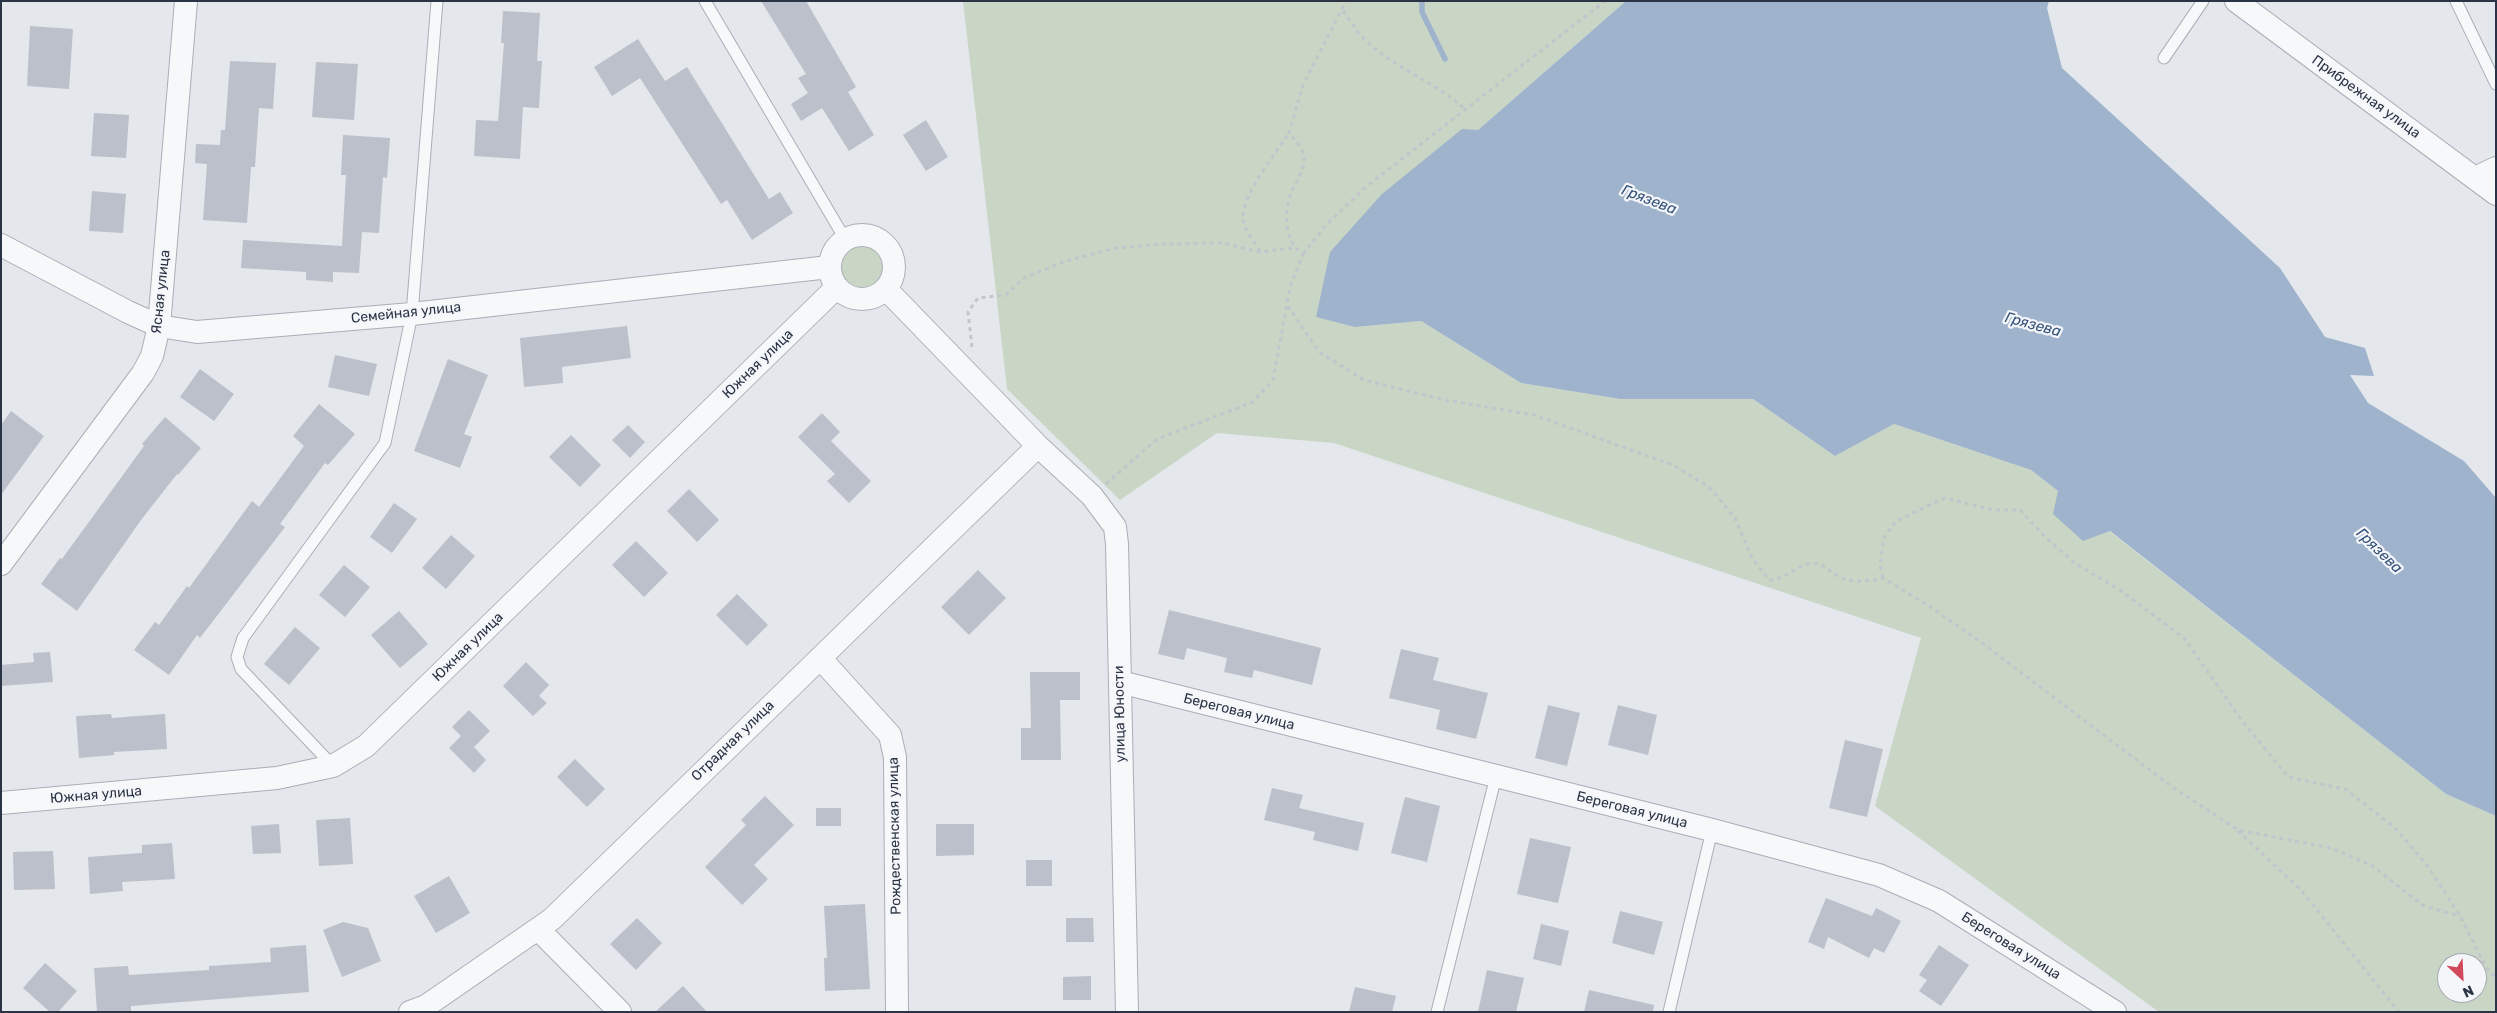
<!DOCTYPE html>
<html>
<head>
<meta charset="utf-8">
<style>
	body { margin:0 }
	#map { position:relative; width:2497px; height:1013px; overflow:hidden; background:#e4e7ec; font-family:Rubik,sans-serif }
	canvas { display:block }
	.frame { position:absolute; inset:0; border:2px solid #2b3445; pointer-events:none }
	.north { position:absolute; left:2437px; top:953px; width:50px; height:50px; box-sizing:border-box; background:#f4f6f9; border:1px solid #a4a8b1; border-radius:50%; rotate:155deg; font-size:14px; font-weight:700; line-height:20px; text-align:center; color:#2b3445 }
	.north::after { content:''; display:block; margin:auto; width:18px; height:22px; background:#d1495b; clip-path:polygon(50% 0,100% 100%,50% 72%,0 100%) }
</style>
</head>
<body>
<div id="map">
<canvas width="2497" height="1013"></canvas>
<div class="frame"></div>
<div class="north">N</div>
</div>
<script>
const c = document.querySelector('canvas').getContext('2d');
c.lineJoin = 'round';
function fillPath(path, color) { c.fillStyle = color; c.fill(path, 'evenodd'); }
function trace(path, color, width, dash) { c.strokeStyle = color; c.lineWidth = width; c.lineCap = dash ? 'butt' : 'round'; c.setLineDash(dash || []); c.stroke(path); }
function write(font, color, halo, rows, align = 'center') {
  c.font = font + ' Rubik,sans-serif'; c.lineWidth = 4.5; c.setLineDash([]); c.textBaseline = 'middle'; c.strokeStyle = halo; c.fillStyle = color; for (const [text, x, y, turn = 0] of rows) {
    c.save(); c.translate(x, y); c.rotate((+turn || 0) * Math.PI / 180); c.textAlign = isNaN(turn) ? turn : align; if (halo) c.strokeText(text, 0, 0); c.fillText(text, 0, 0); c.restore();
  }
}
fillPath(new Path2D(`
	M 963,1 L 1626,1 L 1478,130 L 1355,327 L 1421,321 L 1521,383 L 1620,399 L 1753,399 L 1835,456 L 1894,424 L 2031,470 L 2446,794 L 2496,816 L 2496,1012 L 2159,1012 L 1875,806 L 1921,638 L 1334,443 L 1217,433 L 1120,500 L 1007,389 ZM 2447,963 L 2477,963 L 2477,993 L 2447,993 Z
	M841 267a21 21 0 1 1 42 0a21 21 0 1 1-42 0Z`), '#c9d6c5');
fillPath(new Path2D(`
	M 1626,1 L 2049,1 L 2047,8 L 2062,68 L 2280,268 L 2325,337 L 2365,348 L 2374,376 L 2350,375 L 2368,403 L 2464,461 L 2496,498 L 2496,816 L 2446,794 L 2110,531 L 2083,541 L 2053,514 L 2058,491 L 2031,470 L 1894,424 L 1835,456 L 1753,399 L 1620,399 L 1521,383 L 1421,321 L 1355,327 L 1316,317 L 1330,252 L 1382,194 L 1462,129 L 1478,130 Z`), '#9fb4cc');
trace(new Path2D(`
	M 1422,1 L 1422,12 L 1445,59`), '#9fb4cc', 5.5);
fillPath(new Path2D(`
	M 761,1 L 806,1 L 856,87 L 848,92 L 874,135 L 849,151 L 822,108 L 801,121 L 791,104 L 808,93 L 798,78 L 806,74 Z
	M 503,11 L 540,13 L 537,61 L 542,61 L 539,108 L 523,107 L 520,159 L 474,156 L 476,120 L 498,121 L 504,43 L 501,43 Z
	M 30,26 L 73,29 L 69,89 L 27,86 Z
	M 638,39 L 665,81 L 687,67 L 769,199 L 780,192 L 793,213 L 752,240 L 727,200 L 721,204 L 640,78 L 612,96 L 594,67 Z
	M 230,61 L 276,63 L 273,109 L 259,108 L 255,167 L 251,167 L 247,223 L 203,220 L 207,164 L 195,163 L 196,144 L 220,145 L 221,130 L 225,130 Z
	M 316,62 L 358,64 L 354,120 L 312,117 Z
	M 94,113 L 129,115 L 126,158 L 91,156 Z
	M 926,120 L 948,157 L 926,171 L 903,135 Z
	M 343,135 L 390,138 L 387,178 L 383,177 L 379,233 L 362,232 L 359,273 L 333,272 L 333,282 L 306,280 L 306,272 L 241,268 L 243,240 L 342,246 L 346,175 L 341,175 Z
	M 92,191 L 126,194 L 123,233 L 89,231 Z
	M 627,326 L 631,358 L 562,367 L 563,383 L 524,387 L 520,338 Z
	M 335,355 L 377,364 L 369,396 L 328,387 Z
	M 448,359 L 488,375 L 464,434 L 472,437 L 460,468 L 414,451 Z
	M 200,369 L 234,394 L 214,421 L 180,397 Z
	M 319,404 L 355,434 L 328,465 L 325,463 L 280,524 L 285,527 L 200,638 L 197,635 L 169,675 L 134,650 L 155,622 L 159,625 L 187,586 L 189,588 L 252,501 L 259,507 L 304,446 L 293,436 Z
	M 11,411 L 44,436 L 1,495 L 1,425 Z
	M 822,413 L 840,432 L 831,441 L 871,481 L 849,503 L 827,481 L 835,474 L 798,437 Z
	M 165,417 L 201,448 L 178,475 L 177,474 L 141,520 L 77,611 L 41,584 L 60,558 L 62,559 L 144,446 L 142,444 Z
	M 628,425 L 645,442 L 630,458 L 612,440 Z
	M 571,435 L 601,465 L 580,487 L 549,457 Z
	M 689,489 L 719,520 L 697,542 L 667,511 Z
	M 394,503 L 417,519 L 392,553 L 370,537 Z
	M 451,535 L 475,556 L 446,589 L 422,568 Z
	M 636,541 L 668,573 L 644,597 L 612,565 Z
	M 344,565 L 370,587 L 345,617 L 319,595 Z
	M 978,570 L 1006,598 L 969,635 L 941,607 Z
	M 737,594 L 768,625 L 747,646 L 716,615 Z
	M 1169,610 L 1321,648 L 1312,685 L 1254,670 L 1252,678 L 1224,672 L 1227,658 L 1187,648 L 1184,660 L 1158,654 Z
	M 399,611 L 428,644 L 400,668 L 371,635 Z
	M 295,627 L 320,648 L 289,685 L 264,664 Z
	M 1401,649 L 1439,658 L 1433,680 L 1488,693 L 1476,739 L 1436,729 L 1440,710 L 1389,698 Z
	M 50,652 L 53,682 L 1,686 L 1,665 L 34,662 L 33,653 Z
	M 526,662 L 549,685 L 539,696 L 547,703 L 533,716 L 503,686 Z
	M 1030,672 L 1080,672 L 1080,700 L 1060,700 L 1061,760 L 1021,760 L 1021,728 L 1031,728 Z
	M 1548,705 L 1580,713 L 1567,766 L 1535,758 Z
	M 1618,705 L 1657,715 L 1648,755 L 1608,745 Z
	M 469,710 L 490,731 L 474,747 L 486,760 L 474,773 L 449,748 L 461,736 L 452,727 Z
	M 111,714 L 112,718 L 165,714 L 167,749 L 114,752 L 114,755 L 79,758 L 76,716 Z
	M 1845,740 L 1883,749 L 1867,817 L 1829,808 Z
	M 575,759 L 605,789 L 587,807 L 557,777 Z
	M 1272,788 L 1303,795 L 1299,808 L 1364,823 L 1358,851 L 1313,840 L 1315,832 L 1264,820 Z
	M 765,796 L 794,825 L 754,865 L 768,879 L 742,905 L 705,867 L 746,825 L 741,820 Z
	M 1405,797 L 1440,806 L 1427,862 L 1391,853 Z
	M 816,808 L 841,808 L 841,826 L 816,826 Z
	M 350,818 L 353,864 L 319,866 L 316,820 Z
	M 279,824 L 281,853 L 253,854 L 251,826 Z
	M 936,824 L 974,824 L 974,855 L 936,856 Z
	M 1530,838 L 1571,847 L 1558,903 L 1517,894 Z
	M 172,843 L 175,879 L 122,882 L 123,891 L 90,894 L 88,857 L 142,853 L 142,845 Z
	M 53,851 L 55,889 L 14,890 L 13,852 Z
	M 1026,860 L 1052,860 L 1052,886 L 1026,886 Z
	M 449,876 L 470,913 L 436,933 L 414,896 Z
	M 1826,898 L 1872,916 L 1876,908 L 1901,921 L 1884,953 L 1874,948 L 1869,958 L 1828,937 L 1824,949 L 1808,942 Z
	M 865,904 L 870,989 L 825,991 L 824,958 L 827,958 L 824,906 Z
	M 1620,911 L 1663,922 L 1654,955 L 1612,943 Z
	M 637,918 L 662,943 L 636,970 L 610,944 Z
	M 1066,918 L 1093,918 L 1094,942 L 1066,942 Z
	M 343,922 L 368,928 L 381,961 L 342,977 L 323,930 Z
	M 1541,924 L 1569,931 L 1561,966 L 1533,959 Z
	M 306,945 L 309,992 L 131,1006 L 131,1011 L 97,1012 L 94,968 L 128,966 L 129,975 L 209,970 L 209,966 L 271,962 L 270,948 Z
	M 1939,945 L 1969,965 L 1941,1006 L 1919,991 L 1927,980 L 1919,975 Z
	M 45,963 L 77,991 L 58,1012 L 50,1012 L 23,988 Z
	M 1487,970 L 1524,978 L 1516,1012 L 1478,1012 Z
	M 1091,976 L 1091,1000 L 1063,1000 L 1063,977 Z
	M 683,986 L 707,1012 L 655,1012 Z
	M 1355,987 L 1396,996 L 1392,1012 L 1349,1012 Z
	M 1589,990 L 1654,1005 L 1653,1012 L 1584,1012 Z`), '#bbc0ca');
const service = new Path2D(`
	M 705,1 L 845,239
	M 2456,1 L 2496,84
	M 2164,58 L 2203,1
	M 333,766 L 241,669 L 237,657 L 243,638 L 385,443 L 412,314 L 437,1
	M 1437,1012 L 1496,776
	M 1669,1012 L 1712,830`);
const minor = new Path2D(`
	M 2236,1 L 2496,194
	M 2475,178 L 2496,168
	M830 267a32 32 0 1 1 64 0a32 32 0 1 1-64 0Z
	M 1,245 L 128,312 L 159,326 L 197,332 L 412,314 L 829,267
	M 886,289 L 1038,446 L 1092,496 L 1115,527 L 1117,544 L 1127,1012
	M 1,564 L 143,373 L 152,356 L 159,326 L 186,1
	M 820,658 L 890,735 L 895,757 L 897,1012
	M 1120,682 L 1712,830 L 1879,875 L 1939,901 L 2115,1012
	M 1,803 L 277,778 L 333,766 L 366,746 L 837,287
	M 538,929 L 620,1012
	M 410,1012 L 426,1006 L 552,919 L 1038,446`);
trace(service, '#a9aeb7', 13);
trace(minor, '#a9aeb7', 24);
trace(new Path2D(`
	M 1343,11 C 1351,21 1358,34 1367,42 C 1397,69 1437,83 1466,110
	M 1260,251 C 1254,242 1242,227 1243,216 C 1245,191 1275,154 1289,133
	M 1303,254 L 1327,224 L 1367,186 L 1605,1
	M 1288,306 L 1319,352 L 1364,380 L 1445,400 L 1534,415 L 1673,465 L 1709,487 L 1735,518 L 1752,558 L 1769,580 C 1788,579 1794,567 1808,564 C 1822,560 1829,572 1840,577 C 1853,584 1869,581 1883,578 L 1932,608 L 1982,643 L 2171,786 L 2238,830 L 2331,848 L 2371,865 L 2424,906 L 2460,916
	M 972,347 L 968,312 L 978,298 L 1006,295 L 1024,278 L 1063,262 L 1116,248 L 1165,244 L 1222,243 L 1260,252 L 1294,248
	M 1106,484 L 1157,439 L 1253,402 L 1273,380 L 1290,287 L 1303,254 C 1286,243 1284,218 1289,199 C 1292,187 1302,175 1304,163 C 1306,151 1296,141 1289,133 L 1303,85 L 1346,1
	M 1883,578 L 1880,566 L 1884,538 L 1895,522 L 1917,511 L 1945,498 L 1993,510 L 2020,510 L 2047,539 L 2076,564 L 2120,590 L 2184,638 L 2243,722 L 2288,777 L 2345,789 L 2394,827 L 2427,865 L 2460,916 L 2486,967 L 2496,978
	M 2238,831 L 2301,890 L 2399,1012`), '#c2c5cb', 3, [4, 4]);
trace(service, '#f7f8fa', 11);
trace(minor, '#f7f8fa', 22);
write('14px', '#2b3445', '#f4f6f9', [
	["Прибрежная улица",2366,97,36],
	["Ясная улица",161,292,-84],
	["Семейная улица",406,313,-6],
	["Южная улица",758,364,-44],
	["Южная улица",468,647,-44],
	["Береговая улица",1239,712,14],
	["улица Юности",1120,714,-91],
	["Отрадная улица",733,741,-44],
	["Южная улица",96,795,-5],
	["Береговая улица",1632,810,14],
	["Рождественская улица",895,836,-91],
	["Береговая улица",2011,946,32]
]);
write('italic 15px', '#34527a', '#f4f6f9', [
	["Грязева",1649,200,21],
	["Грязева",2033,325,15],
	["Грязева",2379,551,44]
]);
</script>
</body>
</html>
